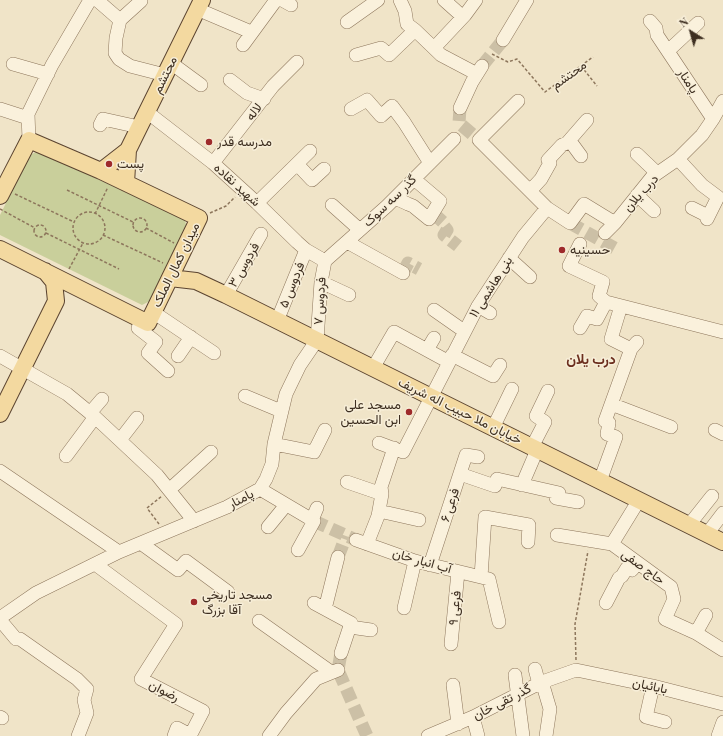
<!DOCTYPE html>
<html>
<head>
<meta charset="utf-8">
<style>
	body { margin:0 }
	#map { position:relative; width:723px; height:736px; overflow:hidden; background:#f0e4c8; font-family:"Playfair Display",serif }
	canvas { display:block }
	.north { position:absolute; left:671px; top:12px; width:40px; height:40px; -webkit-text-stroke:3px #f7eed8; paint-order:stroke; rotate:323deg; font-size:11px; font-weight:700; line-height:16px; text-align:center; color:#3d2e20 }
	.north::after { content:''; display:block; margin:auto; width:14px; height:18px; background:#3d2e20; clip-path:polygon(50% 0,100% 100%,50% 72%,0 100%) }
</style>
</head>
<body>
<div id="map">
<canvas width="723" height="736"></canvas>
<div class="north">N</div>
</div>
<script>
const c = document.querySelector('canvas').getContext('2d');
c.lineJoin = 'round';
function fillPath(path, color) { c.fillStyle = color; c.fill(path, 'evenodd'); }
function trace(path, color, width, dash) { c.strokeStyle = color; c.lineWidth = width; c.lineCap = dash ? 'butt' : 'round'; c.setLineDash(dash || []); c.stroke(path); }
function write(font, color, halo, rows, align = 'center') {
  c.font = font + ' "Playfair Display",Vazirmatn,serif'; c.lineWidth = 3; c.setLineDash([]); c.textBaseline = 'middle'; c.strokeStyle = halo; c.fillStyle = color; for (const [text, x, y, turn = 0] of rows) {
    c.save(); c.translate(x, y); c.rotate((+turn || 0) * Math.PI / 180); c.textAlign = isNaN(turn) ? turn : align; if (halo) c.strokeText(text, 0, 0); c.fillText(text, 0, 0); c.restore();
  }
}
fillPath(new Path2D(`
	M 38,151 L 185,220 L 187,229 L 150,301 L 142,305 L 0,235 L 0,215 L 30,155 Z`), '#c9cf9b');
trace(new Path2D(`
	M 482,66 L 503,40
	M 460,108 L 459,123 L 479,140
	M 433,213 L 444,223 L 443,225 L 447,230 L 444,235 L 458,246
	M 570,223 L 618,250
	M 403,273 L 408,263 L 419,269
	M 314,521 L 356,540
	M 338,557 L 346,536
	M 341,653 L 338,670 L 367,736`), '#ccc0a6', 13, [13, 6]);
const minor = new Path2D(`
	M 97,0 L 120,20
	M 282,0 L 291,5
	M 400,0 L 405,11 L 407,24 L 415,30
	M 444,0 L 463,17
	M 141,1 L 120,20 L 116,38 L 115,53 L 119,59 L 130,66 L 165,75
	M 197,9 L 251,32
	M 650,21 L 656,28 L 657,35 L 713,119
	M 347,22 L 378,0
	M 503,40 L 527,0
	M 243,45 L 276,0
	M 434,48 L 465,15 L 476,0
	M 668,51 L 698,23
	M 356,55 L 381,48 L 389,55 L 415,30 L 441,55 L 477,74
	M 171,63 L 201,85
	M 13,64 L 48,74
	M 230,80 L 247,93 L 264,99
	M 518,101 L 479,140 L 547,208
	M 460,108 L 472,82 L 482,66
	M 0,109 L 28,118
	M 351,109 L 367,100 L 381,116 L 392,106 L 404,122 L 430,163
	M 147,112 L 213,163 L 257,203 L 297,242 L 306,250 L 325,261
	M 100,125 L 103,119 L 139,127
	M 29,140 L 28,114 L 52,65 L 90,0
	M 570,141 L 581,156
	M 637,154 L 657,173
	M 678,159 L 702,185 L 718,197 L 707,219
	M 213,163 L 273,86 L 297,62
	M 297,164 L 312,180 L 324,169
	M 530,191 L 541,179 L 550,163 L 548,160 L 562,145 L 567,143 L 587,120
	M 637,195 L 654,211
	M 395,198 L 408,204 L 413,206 L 429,219 L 440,201 L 414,179
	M 257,203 L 310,151
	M 332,205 L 360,230
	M 692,208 L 708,216
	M 605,233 L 615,223
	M 347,242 L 403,273
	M 580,244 L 569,266 L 603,282 L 599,296 L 606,302 L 723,332
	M 509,258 L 530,277
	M 325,261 L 387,206 L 454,139
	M 321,282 L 349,295
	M 226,295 L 261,234
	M 478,306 L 490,313
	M 621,306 L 611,339 L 631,349
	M 434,310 L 464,331
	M 153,312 L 214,353
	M 143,320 L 138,328 L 156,342 L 148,353 L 168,371
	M 277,321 L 306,250
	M 580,328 L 587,316 L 597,319 L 606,302
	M 427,350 L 434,338
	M 452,355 L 493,376 L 500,365
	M 0,356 L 67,394 L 95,417 L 157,475 L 194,521
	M 178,356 L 191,337
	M 373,368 L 394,332 L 449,362
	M 245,396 L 281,411
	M 611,404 L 671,427
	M 90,413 L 102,399
	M 493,428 L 512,389
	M 715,430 L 723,434
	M 120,440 L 137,418
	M 379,443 L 403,452 L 478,306 L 523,237 L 547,208 L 570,223 L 584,204 L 615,223 L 652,177 L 678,159 L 702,135 L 713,119 L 723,101
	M 274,444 L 314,452 L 325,430
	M 532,447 L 545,422 L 536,416 L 548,391
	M 66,456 L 95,417
	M 0,471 L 119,552
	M 460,474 L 495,486 L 497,479 L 559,493 L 556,498 L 578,502
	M 600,481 L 616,437 L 607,434 L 609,423 L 605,421 L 631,349 L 637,342
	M 347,482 L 382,494
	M 522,485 L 537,450
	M 260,489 L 314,521 L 298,550
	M 169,490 L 211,452
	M 379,511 L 419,520
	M 312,520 L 317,508
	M 689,525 L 712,496
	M 268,527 L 286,505
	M 707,534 L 723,513
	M 557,535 L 612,544 L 671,587 L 674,599 L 665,619 L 696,633 L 723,650
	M 356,540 L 415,561 L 489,579 L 499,622
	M 142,544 L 178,570 L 186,561 L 228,592
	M 367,544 L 378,516 L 382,494 L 381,487 L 394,448
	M 612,544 L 639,500
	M 95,564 L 176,624 L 141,679 L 203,711 L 190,736
	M 430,565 L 466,455 L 478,457
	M 481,577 L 485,517 L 529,525 L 528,542
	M 314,603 L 351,623 L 341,653
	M 606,603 L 619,578 L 622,576 L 627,568 L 632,570 L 637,563
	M 404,608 L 415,561
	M 325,609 L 338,557
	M 0,618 L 36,593 L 119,552 L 227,507 L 260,489 L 266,479 L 272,464 L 274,444 L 286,394 L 300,365 L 317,340 L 321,282 L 325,261
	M 0,620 L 16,639 L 20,639 L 77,679 L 87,689 L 84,700 L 87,713 L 78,736
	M 259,621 L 331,672
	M 350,627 L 371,630
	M 696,633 L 706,615
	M 451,644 L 458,572
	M 535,669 L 539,684
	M 515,675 L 523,736
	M 542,682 L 550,709 L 546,736
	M 453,685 L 458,724
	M 653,686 L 646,717 L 665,722
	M 0,717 L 2,718
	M 473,717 L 478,736
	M 174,736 L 177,728 L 190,735
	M 269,736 L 286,713 L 316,679 L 338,670
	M 428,736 L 473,717 L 542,682 L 576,670 L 653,686 L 723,704
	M 718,736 L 723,722`);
const major = new Path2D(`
	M 101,171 L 128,150
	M 126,183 L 128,150 L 202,0
	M 0,196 L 29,140 L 101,171 L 199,218 L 148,323 L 0,249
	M 170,278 L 196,281 L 226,295 L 723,542
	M 0,414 L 56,301 L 54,282 L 45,271`);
trace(minor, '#8d765c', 14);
trace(major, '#5b4430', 18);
trace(new Path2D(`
	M 492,54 L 508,62 L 517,59 L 545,92 L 593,57
	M 581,66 L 597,86
	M 67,190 L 133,222
	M 15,194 L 74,222
	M 0,209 L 35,228
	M73 228a16 16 0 1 1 32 0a16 16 0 1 1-32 0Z
	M 210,213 L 226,206 L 235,197
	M 95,214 L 108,187
	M133 225a7 7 0 1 1 14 0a7 7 0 1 1-14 0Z
	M34 231a6 6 0 1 1 12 0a6 6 0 1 1-12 0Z
	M 146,228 L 174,243
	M 46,233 L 119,269
	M 103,235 L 163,263
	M 69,269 L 83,243
	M 159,524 L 147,508 L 162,496
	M 576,660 L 575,624 L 588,551`), '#8d765c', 1.5, [3, 2]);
trace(minor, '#faf1dc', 13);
trace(major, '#f3d9a0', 16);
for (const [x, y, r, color] of [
	[209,142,4,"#9e2a2b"],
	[109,164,4,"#9e2a2b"],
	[562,250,4,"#9e2a2b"],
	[409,412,4,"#9e2a2b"],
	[194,602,4,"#9e2a2b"]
]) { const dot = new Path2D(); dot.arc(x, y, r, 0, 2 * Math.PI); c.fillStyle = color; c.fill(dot); trace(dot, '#f7eed8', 1.5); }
write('13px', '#3d2e20', '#f7eed8', [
	["محتشم",165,75,-64],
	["محتشم",569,75,-36],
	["پامنار",688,81,57],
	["لاله",254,112,-52],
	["شهید نقاده",237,185,42],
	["درب یلان",641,193,-48],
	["گذر سه سوک",390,201,-44],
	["میدان کمال الملک",176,265,-64],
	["فردوس ۳",244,265,-60],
	["فردوس ۵",292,285,-68],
	["بنی هاشمی ۱۱",491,287,-58],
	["فردوس ۷",320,301,-86],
	["خیابان ملا حبیب اله شریف",460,411,26],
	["پامنار",241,499,-28],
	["فرعی ۶",450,505,-72],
	["آب انبار خان",422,561,16],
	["حاج صفی",643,567,36],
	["فرعی ۹",455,608,-84],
	["بابائیان",650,686,12],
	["رضوان",164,691,27],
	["گذر تقی خان",502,702,-27]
]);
write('13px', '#3d2e20', '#f7eed8', [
	["مدرسه قدر",217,142],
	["پست",117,164],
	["حسینیه",570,250],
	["مسجد علی",401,405,"right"],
	["ابن الحسین",401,420,"right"],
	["مسجد تاریخی",202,595],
	["آقا بزرگ",202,610]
], 'left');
write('bold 14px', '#6b2e1e', '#f7eed8', [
	["درب یلان",591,360]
]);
</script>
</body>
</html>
